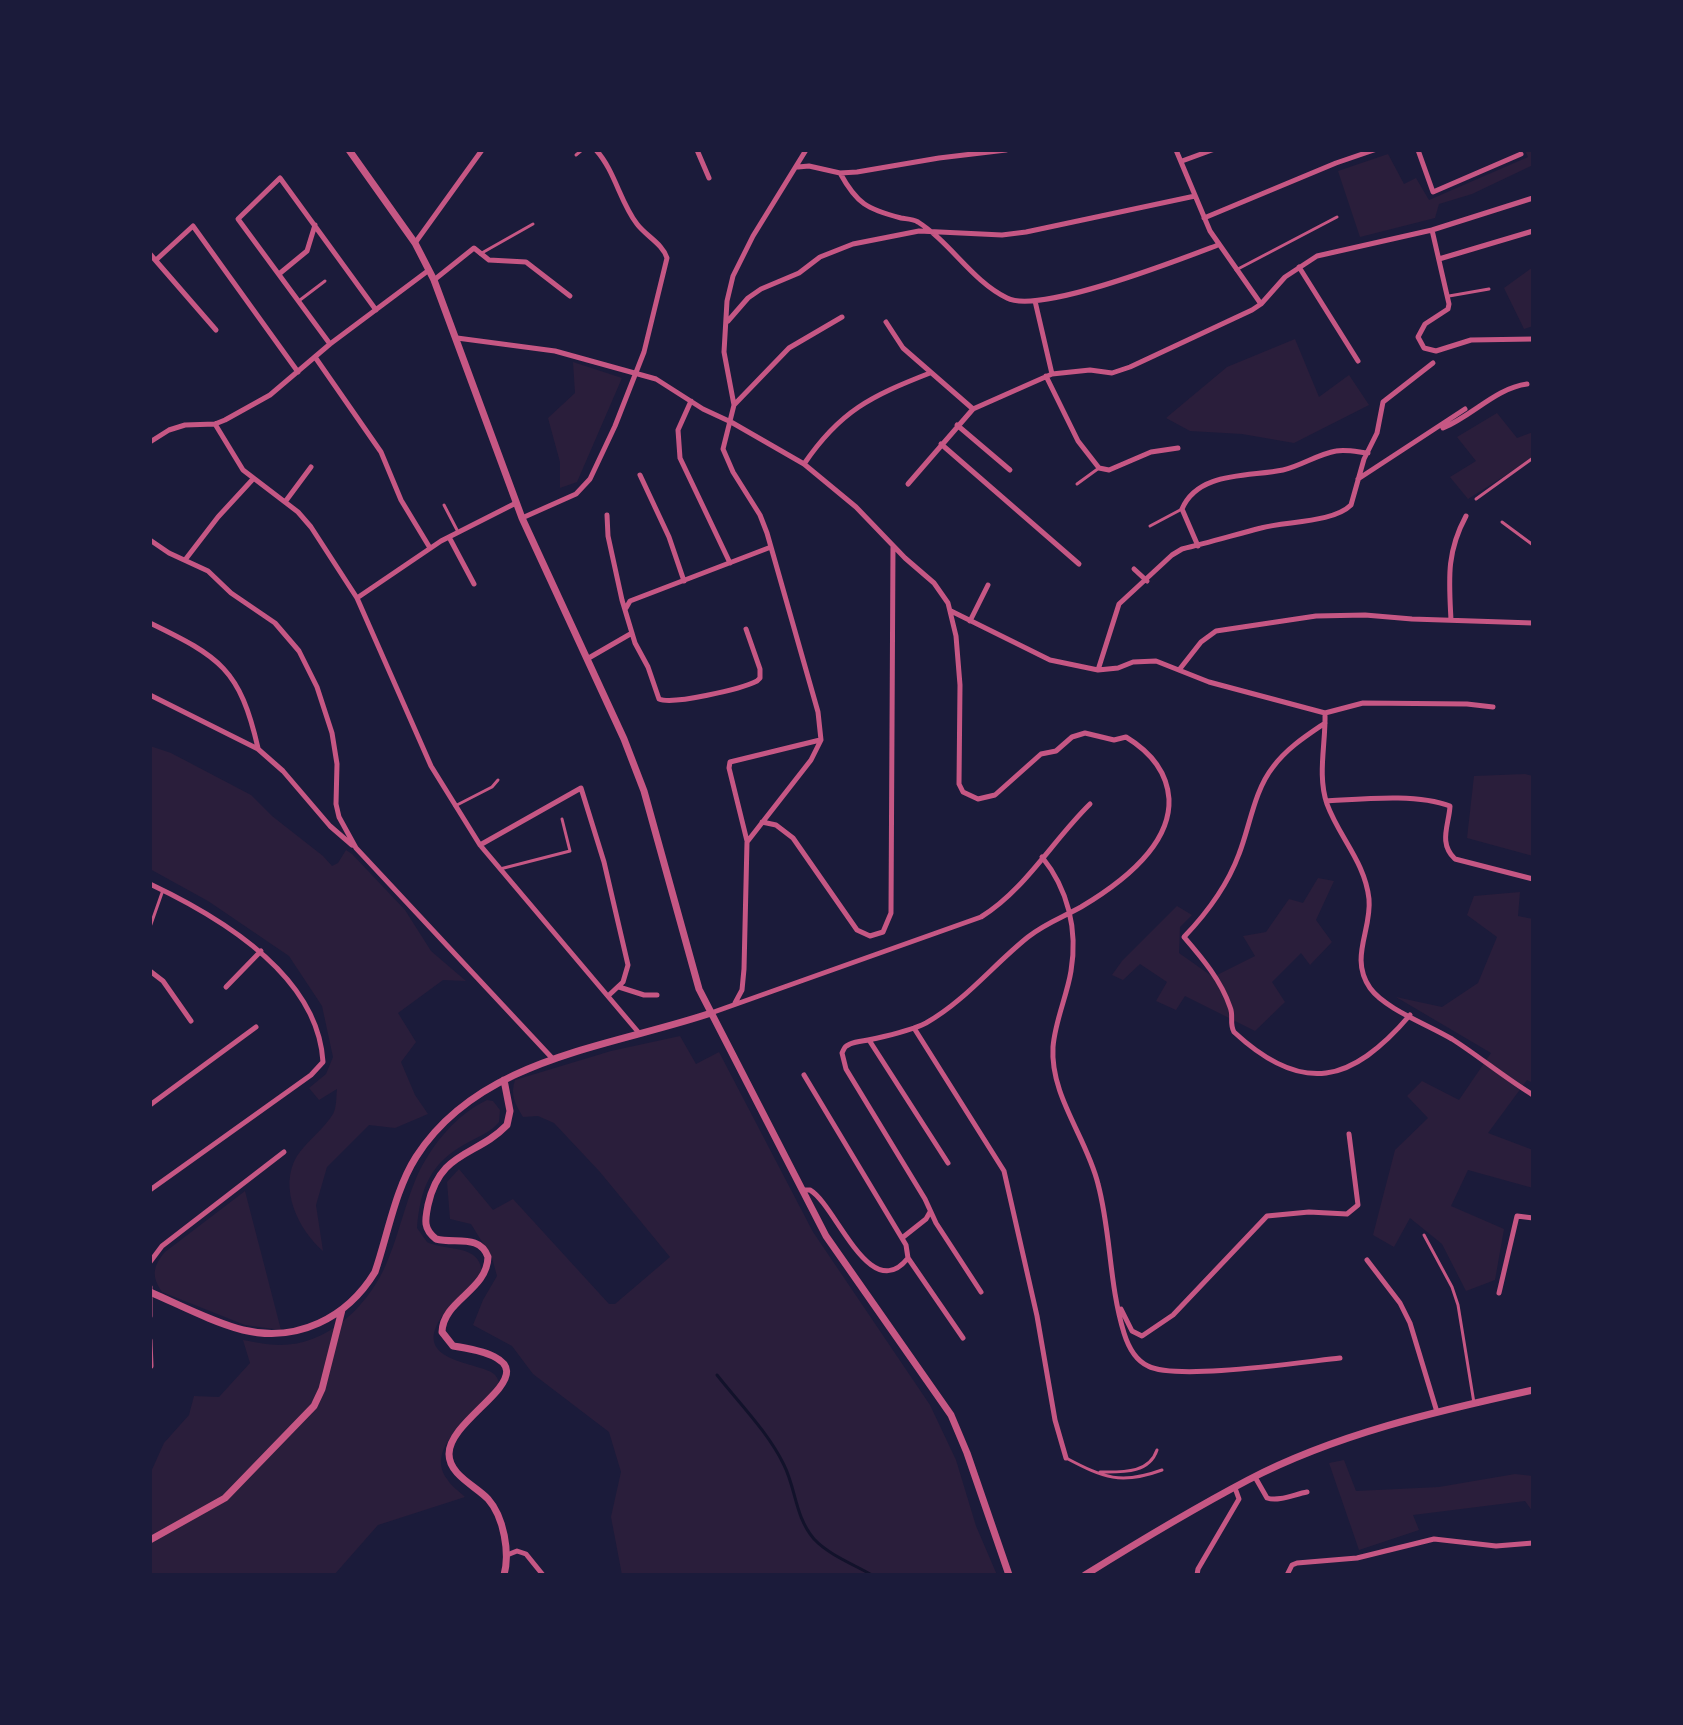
<!DOCTYPE html>
<html>
<head>
<meta charset="utf-8">
<style>
	body { margin:0 }
	#map { position:relative; width:1683px; height:1725px; overflow:hidden; background:#1b1b3a; font-family:"Open Sans",sans-serif }
	canvas { display:block }
	.frame { position:absolute; inset:0; border:152px solid #1b1b3a; pointer-events:none }
</style>
</head>
<body>
<div id="map">
<canvas width="1683" height="1725"></canvas>
<div class="frame"></div>
</div>
<script>
const c = document.querySelector('canvas').getContext('2d');
c.lineJoin = 'round';
function fillPath(path, color) { c.fillStyle = color; c.fill(path, 'evenodd'); }
function trace(path, color, width, dash) { c.strokeStyle = color; c.lineWidth = width; c.lineCap = dash ? 'butt' : 'round'; c.setLineDash(dash || []); c.stroke(path); }
fillPath(new Path2D(`
	M 1525,150 L 1533,150 L 1533,165 L 1472,194 L 1439,204 L 1435,218 L 1360,237 L 1338,171 L 1388,154 L 1404,184 L 1416,178 L 1429,200 L 1528,157 Z
	M 1533,267 L 1533,326 L 1524,329 L 1504,288 Z
	M 1295,339 L 1319,397 L 1349,375 L 1369,405 L 1294,443 L 1242,434 L 1190,431 L 1166,418 L 1227,367 Z
	M 573,362 L 622,378 L 577,482 L 560,488 L 560,462 L 548,418 L 575,393 Z
	M 1497,413 L 1517,438 L 1533,432 L 1533,458 L 1468,499 L 1450,477 L 1476,461 L 1457,437 Z
	M 150,746 L 171,753 L 251,795 L 272,816 L 323,856 L 332,866 L 338,863 L 346,850 L 352,854 L 405,910 L 431,951 L 466,981 L 443,980 L 398,1013 L 416,1042 L 401,1062 L 415,1095 L 428,1114 L 395,1128 L 369,1125 L 327,1167 L 316,1205 L 323,1251 C 298,1229 278,1188 297,1156 C 307,1141 324,1129 333,1114 C 337,1107 336,1096 337,1089 L 319,1100 L 309,1088 L 326,1074 L 333,1057 L 322,1006 L 289,956 L 208,901 L 150,869 Z
	M 1525,774 L 1533,776 L 1533,856 L 1467,838 L 1474,776 Z
	M 1318,878 L 1334,881 L 1316,920 L 1332,942 L 1310,965 L 1301,953 L 1272,982 L 1285,1002 L 1255,1031 L 1185,996 L 1176,1010 L 1156,1001 L 1167,982 L 1140,964 L 1123,980 L 1112,975 L 1122,961 L 1177,906 L 1192,915 L 1180,927 L 1179,953 L 1213,977 L 1255,956 L 1243,936 L 1266,932 L 1289,899 L 1303,903 Z
	M 1520,892 L 1518,916 L 1533,919 L 1533,1083 L 1527,1080 L 1488,1133 L 1533,1150 L 1533,1188 L 1468,1170 L 1451,1206 L 1504,1229 L 1495,1280 L 1466,1291 L 1442,1244 L 1410,1218 L 1394,1247 L 1373,1235 L 1395,1150 L 1428,1118 L 1407,1096 L 1422,1081 L 1459,1100 L 1491,1053 L 1396,997 L 1442,1007 L 1478,983 L 1497,937 L 1467,915 L 1474,896 Z
	M 680,1036 L 696,1064 L 719,1052 L 813,1232 L 930,1405 L 956,1460 L 976,1526 L 997,1575 L 622,1575 L 611,1517 L 621,1472 L 609,1432 L 533,1374 L 512,1346 L 473,1325 L 483,1300 L 497,1276 L 492,1258 L 471,1224 L 450,1219 L 447,1182 L 459,1169 L 493,1210 L 513,1199 L 609,1304 L 615,1304 L 670,1257 L 600,1172 L 554,1123 L 538,1116 L 523,1117 C 515,1104 510,1095 515,1080 L 611,1051 Z
	M 487,1100 L 493,1101 L 500,1110 L 499,1122 C 491,1132 478,1137 467,1143 C 431,1162 420,1188 417,1228 L 427,1242 C 448,1252 482,1243 482,1275 C 469,1289 449,1304 439,1321 C 416,1360 472,1362 491,1372 C 498,1376 499,1382 500,1388 L 495,1395 C 474,1415 424,1447 447,1479 C 451,1486 459,1491 465,1497 L 378,1525 L 334,1575 L 150,1575 L 150,1474 L 164,1443 L 189,1415 L 194,1396 L 219,1397 L 250,1363 L 243,1340 C 255,1342 267,1345 280,1345 C 326,1345 365,1309 384,1269 C 398,1239 404,1206 417,1176 C 432,1144 456,1115 487,1100 Z
	M 245,1191 L 281,1330 L 245,1325 L 162,1292 C 151,1276 153,1266 165,1252 Z
	M 1344,1460 L 1356,1491 L 1439,1487 L 1515,1474 L 1533,1476 L 1533,1512 L 1525,1501 L 1413,1515 L 1419,1530 L 1359,1550 L 1329,1463 Z`), '#2a1e3b');
trace(new Path2D(`
	M 717,1375 C 739,1403 768,1432 784,1465 C 796,1489 795,1517 814,1539 C 829,1555 853,1564 872,1575`), '#12122b', 3);
trace(new Path2D(`
	M 576,155 L 582,150
	M 480,254 L 533,224
	M 1236,270 L 1337,217
	M 1449,296 L 1489,289
	M 300,300 L 325,281
	M 1077,484 L 1099,468
	M 1476,499 L 1533,458
	M 444,505 L 457,530
	M 1502,522 L 1533,545
	M 1150,526 L 1182,509
	M 455,806 L 492,787 L 498,780
	M 500,869 L 570,851 L 562,819
	M 150,927 L 163,890
	M 1424,1235 L 1452,1287 L 1458,1305 L 1474,1403
	M 1066,1458 C 1104,1478 1121,1485 1162,1470
	M 1100,1472 C 1122,1472 1149,1474 1157,1450`), '#c65784', 3);
trace(new Path2D(`
	M 697,150 L 709,178
	M 1176,150 L 1210,231 L 1261,304
	M 1418,150 L 1433,192 L 1521,154
	M 1182,161 L 1212,150
	M 798,167 L 809,166 L 840,173 L 857,172 L 939,158 L 1006,150
	M 840,173 C 857,204 867,209 901,218 C 907,219 913,219 918,222 C 951,243 972,281 1007,298 C 1039,315 1181,259 1218,245
	M 1204,218 L 1336,163 L 1374,150
	M 1432,230 L 1449,304 L 1448,309 L 1425,324 L 1418,337 L 1424,348 L 1436,351 L 1471,340 L 1533,339
	M 415,243 L 482,150
	M 150,254 L 216,330
	M 1439,259 L 1533,231
	M 156,260 L 193,226 L 298,372
	M 1299,267 L 1358,361
	M 279,274 L 307,251 L 315,225
	M 434,280 L 474,248 L 489,260 L 526,262 L 570,296
	M 1035,301 L 1052,374
	M 728,321 L 748,298 L 761,289 L 799,273 L 820,257 L 853,244 L 919,231 L 1002,235 L 1026,232 L 1195,196
	M 886,322 L 903,348 L 973,409
	M 457,338 L 555,351 L 656,379 L 703,409 L 731,422 L 804,464 L 856,507 L 905,558 L 934,583 L 948,603 L 956,636 L 960,685 L 959,784 L 963,792 L 978,799 L 995,795 L 1041,754 L 1056,751 L 1072,737 L 1085,733 L 1114,740 L 1126,737 C 1149,751 1167,770 1169,799 C 1171,847 1118,885 1081,907 C 1063,917 1044,924 1028,937 C 993,965 965,1001 926,1023 C 910,1031 891,1035 873,1039 C 866,1041 857,1041 850,1044 C 844,1047 845,1047 842,1053 L 846,1069 L 925,1199 L 936,1223 L 981,1292
	M 330,344 L 238,219 L 280,178 L 376,310
	M 315,357 L 381,452 L 401,500 L 430,548
	M 1046,376 L 1078,441 L 1099,468 L 1109,470 L 1151,452 L 1178,448
	M 691,401 L 678,430 L 680,458 L 730,563
	M 734,405 L 724,352 L 727,301 L 733,276 L 753,236 L 806,150
	M 215,424 L 243,470 L 298,512 L 311,527 L 357,598 L 431,766 L 480,845 L 639,1033
	M 957,425 L 1010,470
	M 1443,428 C 1472,416 1496,388 1527,384
	M 150,442 L 169,430 L 185,425 L 215,424 L 225,420 L 270,395 L 330,344 L 429,270
	M 941,444 L 1079,564
	M 804,464 C 840,411 871,396 930,373
	M 640,475 L 669,537 L 684,581
	M 1358,479 L 1465,409
	M 908,484 L 973,409 L 1052,374 L 1090,370 L 1112,373 L 1130,367 L 1252,310 L 1261,304 L 1285,277 L 1317,256 L 1432,230 L 1533,198
	M 285,502 L 311,467
	M 607,515 L 608,536 L 622,600 L 635,643 L 648,667 L 659,699 C 673,705 741,689 757,681 L 760,678 L 760,669 L 746,629
	M 522,518 L 576,494 L 590,479 L 615,426 L 644,352 L 667,258 C 663,244 646,236 637,224 C 620,202 615,171 596,150
	M 449,537 L 474,584
	M 150,540 L 169,553 L 208,571 L 231,593 L 275,623 L 299,651 L 317,687 L 332,733 L 337,764 L 336,804 L 339,817 L 356,848 L 553,1059
	M 1198,546 L 1182,509 C 1198,471 1249,477 1283,470 C 1301,466 1318,454 1336,451 C 1346,449 1358,452 1368,453
	M 185,560 L 218,517 L 253,479
	M 1134,569 L 1147,581
	M 357,598 L 441,541 L 516,503
	M 626,608 L 630,601 L 771,547
	M 951,611 L 1050,660 L 1098,670 L 1118,668 L 1133,662 L 1156,661 L 1209,682 L 1325,713 C 1326,743 1317,775 1327,804 C 1339,837 1365,862 1369,899 C 1372,930 1349,958 1370,988 C 1385,1009 1429,1025 1452,1039 C 1480,1057 1505,1078 1533,1095
	M 1451,620 C 1449,580 1446,553 1466,516
	M 970,621 L 988,585
	M 150,623 C 220,657 240,669 258,748
	M 587,659 L 632,633
	M 1098,670 L 1119,604 L 1172,555 L 1182,549 C 1208,543 1234,535 1261,528 C 1285,521 1333,523 1351,505 L 1364,459 L 1377,433 L 1383,402 L 1433,363
	M 1179,670 L 1201,642 L 1216,631 L 1316,616 L 1365,615 L 1412,619 L 1533,623
	M 150,695 L 258,749 L 283,771 L 330,826 L 352,845
	M 1325,713 L 1363,703 L 1467,704 L 1493,707
	M 1325,723 C 1306,736 1287,748 1273,767 C 1254,791 1250,826 1239,854 C 1228,884 1206,914 1184,937 C 1202,958 1221,980 1230,1007 C 1234,1016 1229,1023 1234,1032 C 1303,1096 1352,1083 1410,1015
	M 1326,801 C 1362,799 1417,793 1450,806 C 1449,825 1438,843 1455,859 L 1533,879
	M 762,822 L 776,825 L 793,838 L 857,930 L 870,936 L 883,932 L 891,913 L 893,546
	M 747,841 L 729,768 L 730,762 L 820,740
	M 480,845 L 581,788 L 604,862 L 628,965 L 623,982 L 608,996
	M 1042,857 C 1068,889 1078,930 1071,971 C 1067,996 1055,1021 1053,1047 C 1050,1096 1087,1138 1098,1184 C 1111,1232 1109,1285 1124,1333 C 1128,1346 1135,1360 1148,1366 C 1176,1381 1302,1362 1340,1358
	M 150,884 C 220,917 318,975 323,1062 L 311,1075 L 150,1190
	M 150,971 L 163,981 L 191,1021
	M 226,987 L 261,951
	M 619,987 L 644,995 L 657,995
	M 735,1003 L 742,990 L 744,969 L 747,842 L 811,760 L 821,740 L 818,712 L 767,533 L 760,515 L 733,472 L 723,449 L 734,405 L 789,348 L 842,317
	M 711,1013 L 981,917 C 1025,890 1053,840 1090,804
	M 914,1028 L 1004,1171 L 1037,1316 L 1055,1420 L 1066,1458
	M 869,1040 L 948,1163
	M 804,1075 L 906,1245 L 908,1258 L 963,1338
	M 150,1105 L 256,1027
	M 804,1190 L 810,1190 C 836,1205 870,1306 908,1258
	M 902,1238 L 926,1219 L 930,1212
	M 1367,1260 L 1400,1303 L 1410,1323 L 1437,1412
	M 150,1262 L 162,1246 L 284,1152
	M 150,1287 L 150,1316
	M 1499,1293 L 1517,1216 L 1533,1218
	M 1121,1309 L 1132,1331 L 1142,1336 L 1173,1315 L 1267,1216 L 1309,1212 L 1347,1214 L 1358,1205 L 1349,1134
	M 150,1340 L 151,1366
	M 1255,1477 L 1267,1498 C 1279,1502 1295,1494 1307,1492
	M 507,1555 L 517,1551 L 526,1554 L 543,1575
	M 1197,1575 L 1198,1569 L 1239,1499 L 1235,1488
	M 1287,1575 L 1292,1565 L 1297,1563 L 1357,1558 L 1434,1539 L 1496,1546 L 1533,1543`), '#c65784', 5);
trace(new Path2D(`
	M 349,150 L 415,243 L 434,280 L 522,518 L 624,739 L 644,791 L 699,989 L 826,1236 L 951,1415 L 967,1453 L 1009,1575
	M 150,1292 C 180,1305 212,1322 243,1330 C 297,1343 347,1318 375,1272 C 388,1234 395,1190 416,1157 C 479,1058 610,1047 711,1013
	M 150,1540 L 225,1498 L 314,1406 L 322,1389 L 342,1310
	M 504,1575 C 510,1553 504,1517 488,1499 C 476,1486 449,1475 449,1454 C 449,1411 576,1364 453,1346 L 442,1332 C 443,1300 487,1291 488,1257 C 480,1234 455,1244 436,1239 C 423,1229 425,1220 428,1205 C 440,1150 476,1157 507,1125 L 510,1111 L 504,1080
	M 1085,1575 C 1138,1542 1193,1509 1248,1480 C 1336,1434 1437,1411 1533,1390`), '#c65784', 7);
</script>
</body>
</html>
